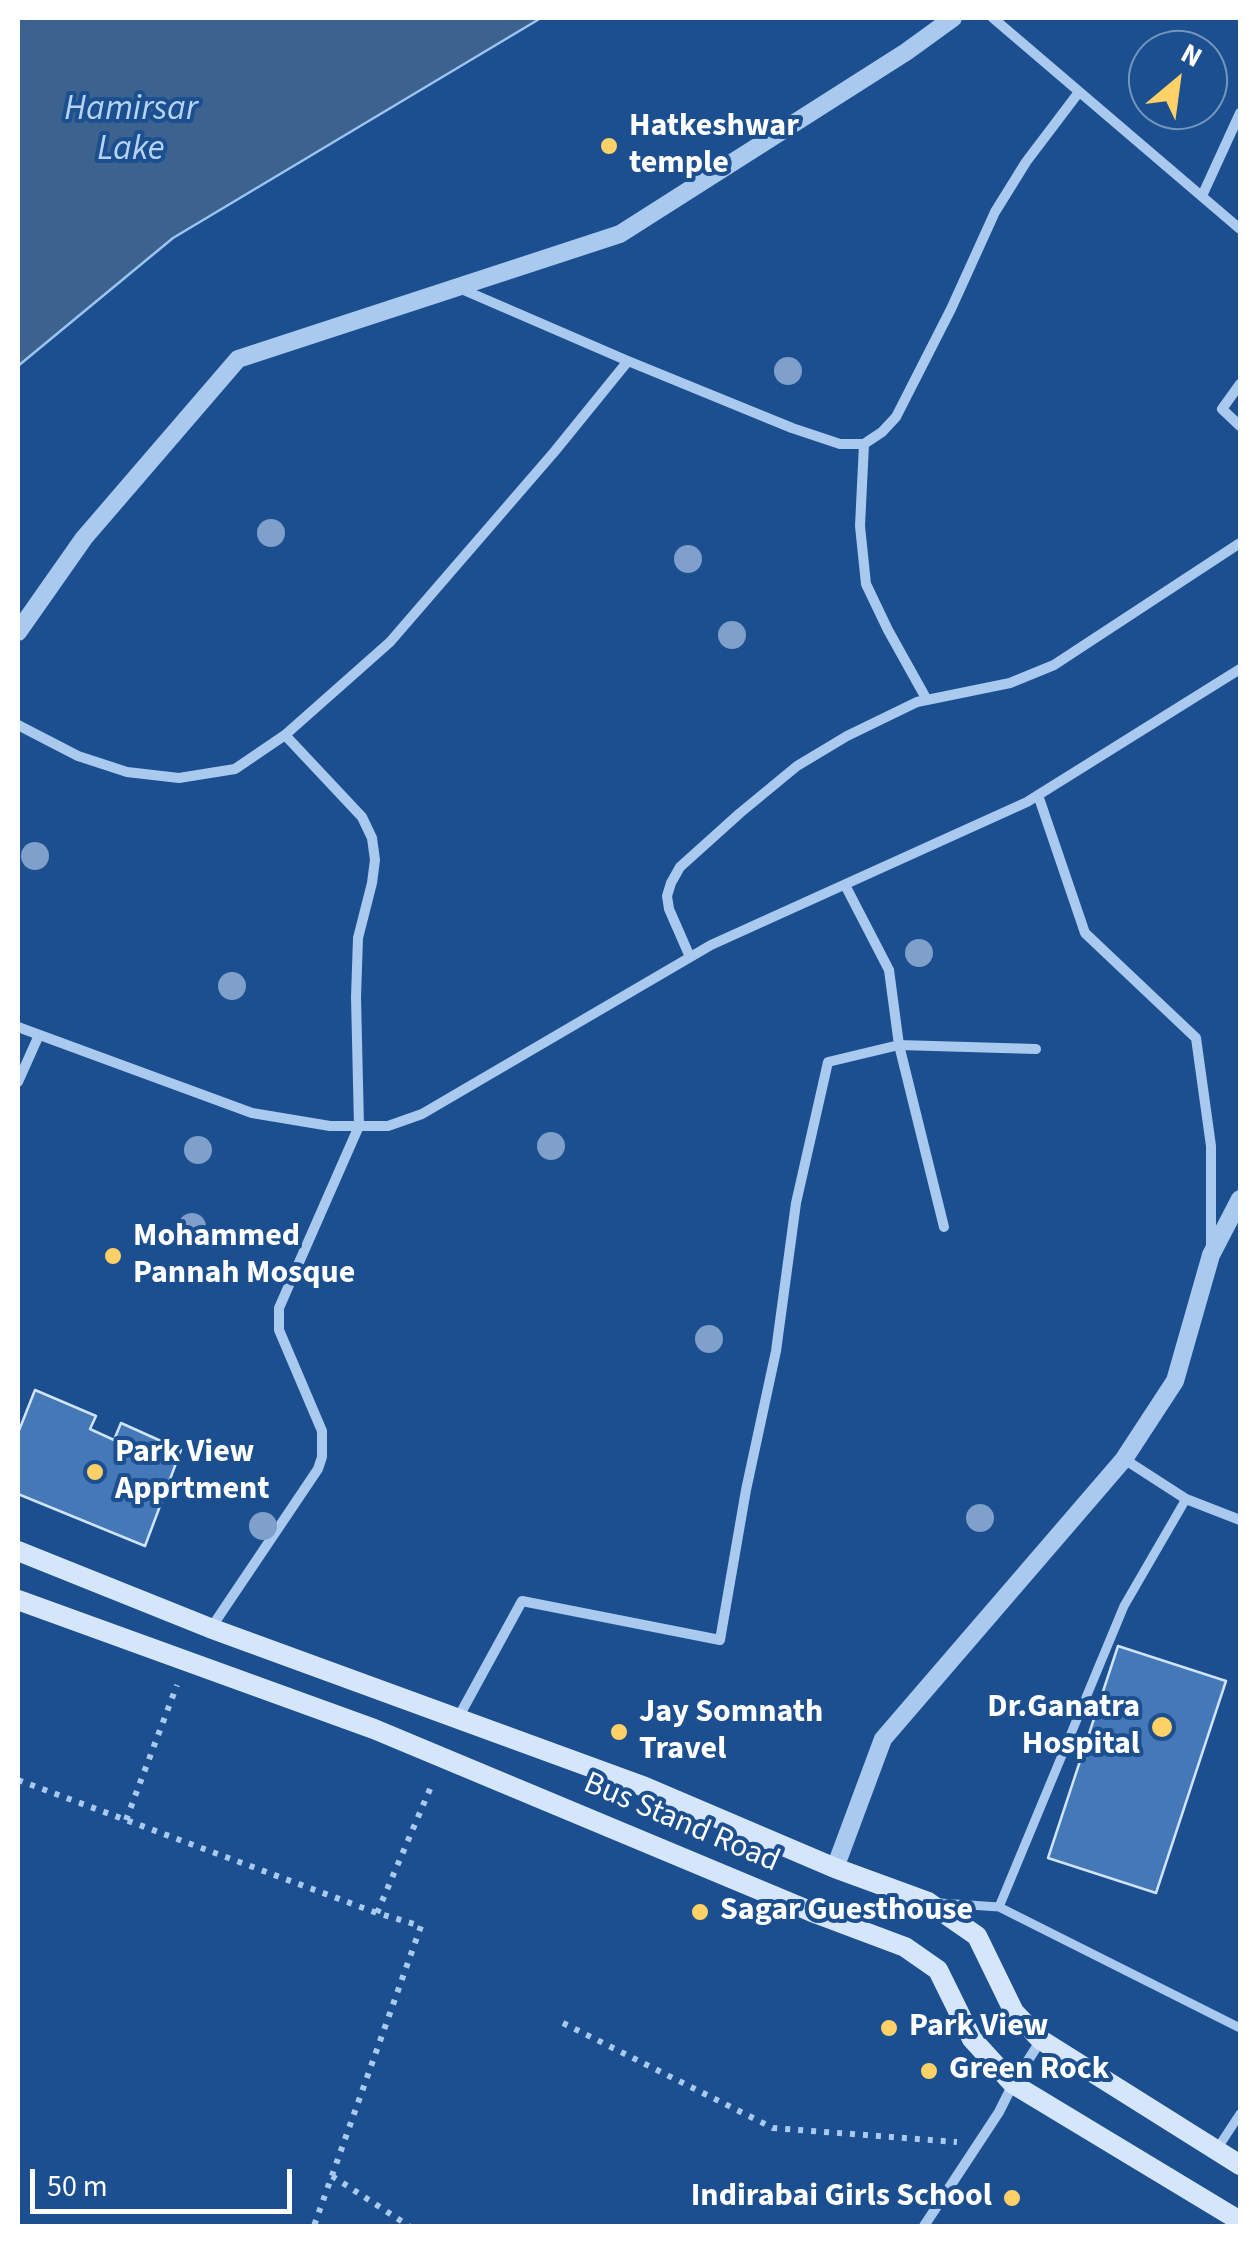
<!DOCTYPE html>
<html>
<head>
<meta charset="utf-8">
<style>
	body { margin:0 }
	#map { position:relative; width:1258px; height:2244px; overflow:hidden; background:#1b4f8f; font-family:"Source Sans 3",sans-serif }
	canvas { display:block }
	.frame { position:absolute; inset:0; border:20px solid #fff; pointer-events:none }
	.north { position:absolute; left:1128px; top:30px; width:100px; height:100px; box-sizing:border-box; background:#1b4f8f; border:2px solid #7695bc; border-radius:50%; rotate:29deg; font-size:28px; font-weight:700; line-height:40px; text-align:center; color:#fff }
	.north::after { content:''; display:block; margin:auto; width:35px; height:45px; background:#ffd166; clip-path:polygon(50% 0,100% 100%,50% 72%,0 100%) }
	.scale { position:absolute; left:30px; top:2169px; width:262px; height:45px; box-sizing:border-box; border:5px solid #fff; border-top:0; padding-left:12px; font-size:30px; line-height:35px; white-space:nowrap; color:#fff; -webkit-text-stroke:8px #1b4f8f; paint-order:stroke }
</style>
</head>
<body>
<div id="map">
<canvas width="1258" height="2244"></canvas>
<div class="frame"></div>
<div class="north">N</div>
<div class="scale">50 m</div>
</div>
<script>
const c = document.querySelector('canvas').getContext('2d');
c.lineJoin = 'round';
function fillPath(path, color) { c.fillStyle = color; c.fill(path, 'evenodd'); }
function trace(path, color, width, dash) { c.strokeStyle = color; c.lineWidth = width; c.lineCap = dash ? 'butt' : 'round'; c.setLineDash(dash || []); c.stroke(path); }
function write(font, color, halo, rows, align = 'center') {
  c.font = font + ' "Source Sans 3",sans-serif'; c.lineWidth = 8; c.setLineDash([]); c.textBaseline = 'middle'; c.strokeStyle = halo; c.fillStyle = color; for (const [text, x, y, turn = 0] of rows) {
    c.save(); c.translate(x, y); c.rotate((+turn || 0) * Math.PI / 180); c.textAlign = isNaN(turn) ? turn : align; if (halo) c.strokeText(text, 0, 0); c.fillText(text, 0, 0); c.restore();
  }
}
const water = new Path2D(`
	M 18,18 L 541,18 L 173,238 L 18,366 Z`);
fillPath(water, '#3c6290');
trace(water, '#9cc4f0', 2.5);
const building = new Path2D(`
	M 35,1390 L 96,1416 L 90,1429 L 114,1440 L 121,1423 L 181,1450 L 145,1546 L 18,1494 L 18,1433 Z
	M 1118,1646 L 1226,1681 L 1156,1893 L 1048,1858 Z`);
fillPath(building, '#4478b7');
trace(building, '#cfe3fa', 2.5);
trace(new Path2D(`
	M 18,1780 L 377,1913 L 421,1926 L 314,2226
	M 126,1820 L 177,1685
	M 377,1913 L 433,1782
	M 563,2023 L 773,2128 L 957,2142
	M 332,2176 L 409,2226`), '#a9c9ee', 6, [5, 8]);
trace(new Path2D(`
	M 940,1903 L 999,1907 L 1240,2028
	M 999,1907 L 1124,1606 L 1186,1499
	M 1217,2149 L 1240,2114`), '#a9c9ee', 9);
trace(new Path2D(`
	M 993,18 L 1240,229
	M 1202,196 L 1240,113
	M 459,288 L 628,361 L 792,428 L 840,444 L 864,444 L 882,432 L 896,417 L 951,309 L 995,212 L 1026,162 L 1079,92
	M 1240,384 L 1222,409 L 1240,426
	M 864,444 L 860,526 L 866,584 L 888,630 L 927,700
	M 18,725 L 78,756 L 127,772 L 179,778 L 235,769 L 285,735 L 390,642 L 555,451 L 628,361
	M 1038,795 L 1085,933 L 1196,1038 L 1211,1146 L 1211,1247
	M 845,885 L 889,970 L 899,1045 L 944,1227
	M 690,957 L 669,909 L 667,896 L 671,883 L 680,867 L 740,813 L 797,766 L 847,736 L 917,702 L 1010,683 L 1054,665 L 1240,543
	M 18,1027 L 252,1113 L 330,1126 L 388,1126 L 422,1114 L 711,945 L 1027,802 L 1240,669
	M 18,1082 L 39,1035
	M 1124,1459 L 1186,1499 L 1240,1520
	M 211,1628 L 318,1469 L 322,1457 L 322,1431 L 279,1330 L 279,1308 L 359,1126 L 356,997 L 358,938 L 372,883 L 375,860 L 372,838 L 362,817 L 285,735
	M 458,1718 L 522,1601 L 720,1640 L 746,1490 L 776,1351 L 796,1203 L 828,1062 L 899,1045 L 1036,1049
	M 924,2226 L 999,2112 L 1013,2084 L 1041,2040`), '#a9c9ee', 10);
trace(new Path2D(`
	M 18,632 L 84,538 L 238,359 L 620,234 L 906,52 L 953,18
	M 835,1868 L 883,1739 L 1124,1459 L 1175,1381 L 1211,1255 L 1240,1199`), '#a9c9ee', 18);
trace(new Path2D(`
	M 18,1551 L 210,1628 L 645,1787 L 835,1868 L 928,1902 L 977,1936 L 1014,2012 L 1041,2040 L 1240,2165
	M 18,1600 L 374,1729 L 817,1914 L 905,1947 L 938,1970 L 972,2039 L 1013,2084 L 1240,2221`), '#d6e6fa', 20);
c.fillStyle = '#7ea0ca';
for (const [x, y] of [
	[788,371],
	[271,533],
	[688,559],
	[732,635],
	[35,856],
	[919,953],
	[232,986],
	[551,1146],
	[198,1150],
	[192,1227],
	[709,1339],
	[980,1518],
	[263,1526]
]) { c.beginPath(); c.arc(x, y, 14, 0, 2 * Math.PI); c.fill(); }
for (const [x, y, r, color] of [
	[609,146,10,"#ffd166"],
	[113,1256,10,"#ffd166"],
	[95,1472,10,"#ffd166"],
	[1162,1727,12,"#ffd166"],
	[619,1732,10,"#ffd166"],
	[700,1912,10,"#ffd166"],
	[889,2028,10,"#ffd166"],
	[929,2071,10,"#ffd166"],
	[1012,2198,10,"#ffd166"]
]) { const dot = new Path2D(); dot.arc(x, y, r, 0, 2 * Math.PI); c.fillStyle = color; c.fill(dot); trace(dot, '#1b4f8f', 4); }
write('bold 32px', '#fff', '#1b4f8f', [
	["Hatkeshwar",629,128],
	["temple",629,165],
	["Mohammed",133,1238],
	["Pannah Mosque",133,1275],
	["Park View",115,1454],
	["Apprtment",115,1491],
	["Dr.Ganatra",1140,1709,"right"],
	["Hospital",1140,1746,"right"],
	["Jay Somnath",639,1714],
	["Travel",639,1751],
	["Sagar Guesthouse",720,1912],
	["Park View",909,2028],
	["Green Rock",949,2071],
	["Indirabai Girls School",992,2198,"right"]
], 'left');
write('32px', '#fff', '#1b4f8f', [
	["Bus Stand Road",681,1824,23]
]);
write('italic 35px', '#b5d3f5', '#1b4f8f', [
	["Hamirsar",131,111],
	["Lake",131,151]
]);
</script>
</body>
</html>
